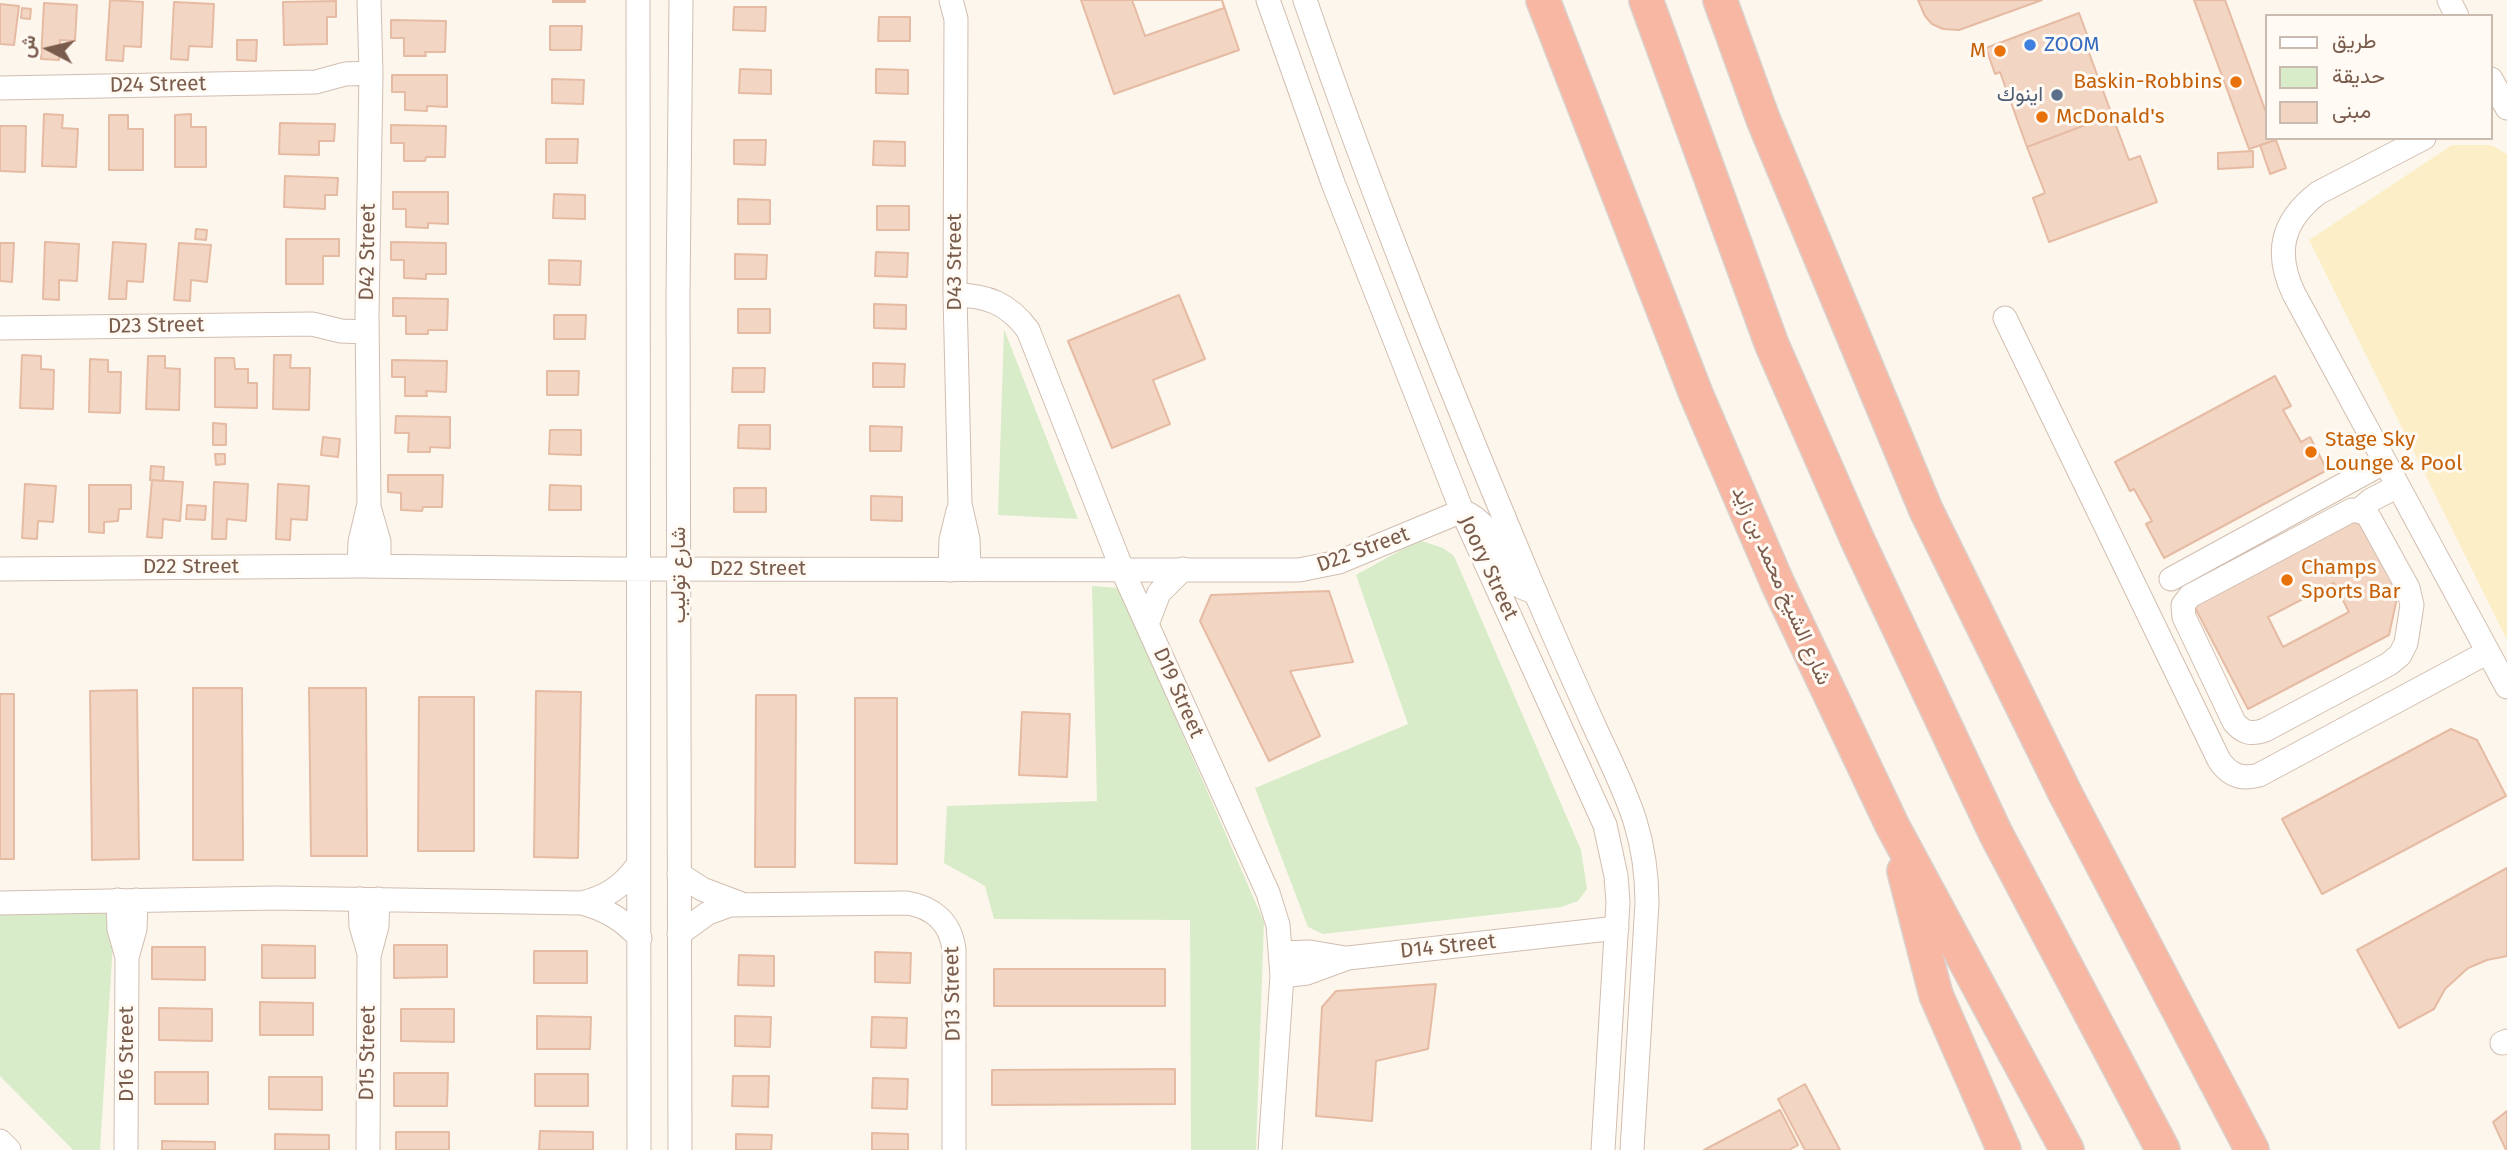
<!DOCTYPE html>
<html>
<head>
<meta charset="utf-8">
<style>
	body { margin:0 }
	#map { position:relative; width:2507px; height:1150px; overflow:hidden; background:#fdf6ec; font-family:"Fira Sans",Vazirmatn,sans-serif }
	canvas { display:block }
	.legend { position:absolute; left:2265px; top:14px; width:228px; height:126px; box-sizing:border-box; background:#fffaf3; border:2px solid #cabbb1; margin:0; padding:9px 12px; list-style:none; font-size:21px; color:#7a5c4d }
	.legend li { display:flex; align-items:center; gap:14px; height:35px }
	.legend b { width:35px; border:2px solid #cabbb1 }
	.north { position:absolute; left:14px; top:14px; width:70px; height:70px; -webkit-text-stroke:5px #fffaf3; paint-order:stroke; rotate:277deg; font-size:19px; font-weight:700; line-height:28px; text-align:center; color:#7a5c4d }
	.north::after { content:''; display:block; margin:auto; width:24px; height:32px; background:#7a5c4d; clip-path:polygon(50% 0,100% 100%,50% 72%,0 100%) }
</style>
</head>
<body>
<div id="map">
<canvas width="2507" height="1150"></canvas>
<ul class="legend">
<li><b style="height:9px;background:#fff"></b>طريق</li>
<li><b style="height:19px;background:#d8ecc9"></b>حديقة</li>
<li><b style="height:19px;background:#f3d5c3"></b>مبنى</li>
</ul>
<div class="north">ش</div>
</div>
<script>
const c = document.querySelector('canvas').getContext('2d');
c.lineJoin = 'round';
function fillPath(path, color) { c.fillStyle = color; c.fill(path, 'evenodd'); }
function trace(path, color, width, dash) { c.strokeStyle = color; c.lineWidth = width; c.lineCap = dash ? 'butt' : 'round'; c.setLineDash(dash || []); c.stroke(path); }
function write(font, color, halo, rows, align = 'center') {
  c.font = font + ' "Fira Sans",Vazirmatn,sans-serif'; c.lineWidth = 6; c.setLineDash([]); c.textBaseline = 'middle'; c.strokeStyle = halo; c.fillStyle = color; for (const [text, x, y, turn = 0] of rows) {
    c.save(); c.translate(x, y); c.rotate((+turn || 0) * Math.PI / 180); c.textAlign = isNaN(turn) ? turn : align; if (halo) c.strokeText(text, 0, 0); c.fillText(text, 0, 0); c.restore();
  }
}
fillPath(new Path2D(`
	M 1004,329 L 1078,519 L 998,515 Z
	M 1419,540 L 1443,548 L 1454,556 L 1581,850 L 1587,889 L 1578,901 L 1561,907 L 1323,934 L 1308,927 L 1255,788 L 1408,724 L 1356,575 Z
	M 1092,586 L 1119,588 L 1264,922 L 1256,1150 L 1191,1150 L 1190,920 L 994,919 L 985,886 L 944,863 L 947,806 L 1097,801 Z
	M 115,911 L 100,1150 L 73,1150 L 0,1076 L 0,913 Z`), '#d8ecc9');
fillPath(new Path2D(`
	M 2452,145 L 2491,145 L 2507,154 L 2507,640 L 2309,240 Z`), '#fcefc7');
const building = new Path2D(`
	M 110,0 L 143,2 L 141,47 L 124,46 L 123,61 L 106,60 Z
	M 553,0 L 585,0 L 585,2 L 553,2 Z
	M 1081,0 L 1222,0 L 1239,50 L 1114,94 Z
	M 1132,0 L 1222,0 L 1224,8 L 1145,36 Z
	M 1918,0 L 2042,0 L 1959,30 L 1943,29 L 1932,24 L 1925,16 Z
	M 2194,0 L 2225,0 L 2267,115 L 2267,138 L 2276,140 L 2249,149 Z
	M 336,1 L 336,17 L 327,17 L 327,44 L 284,45 L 283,2 Z
	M 174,2 L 214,4 L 212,47 L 189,46 L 188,60 L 171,59 Z
	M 44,3 L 77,5 L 75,41 L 60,40 L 59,60 L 41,59 Z
	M 0,4 L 19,6 L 14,45 L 0,44 Z
	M 734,7 L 766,7 L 765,31 L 733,30 Z
	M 22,8 L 31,9 L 30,19 L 21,18 Z
	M 2079,13 L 2089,40 L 2085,42 L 2112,115 L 2027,147 L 2000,72 L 1995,74 L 1986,48 Z
	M 879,17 L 910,17 L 910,41 L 878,41 Z
	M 391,20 L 446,21 L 445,52 L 425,52 L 426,56 L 404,56 L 404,38 L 391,38 Z
	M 550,26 L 582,26 L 581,50 L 550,50 Z
	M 237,40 L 257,40 L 256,61 L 237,60 Z
	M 740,69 L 771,70 L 771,94 L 739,93 Z
	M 876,69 L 908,70 L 908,94 L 876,93 Z
	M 392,75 L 447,75 L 447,107 L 427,106 L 427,111 L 405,110 L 405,92 L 392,92 Z
	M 552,79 L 584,80 L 583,104 L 552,103 Z
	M 44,114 L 63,115 L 62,128 L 78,129 L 76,167 L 42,166 Z
	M 191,114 L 191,127 L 206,127 L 206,167 L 175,167 L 175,115 Z
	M 109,115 L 128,115 L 128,129 L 143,129 L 143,170 L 109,170 Z
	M 2112,115 L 2129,160 L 2140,156 L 2157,202 L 2049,242 L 2033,198 L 2045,193 L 2027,147 Z
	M 280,123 L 335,124 L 334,141 L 319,141 L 319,155 L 279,154 Z
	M 391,125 L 446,126 L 445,157 L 426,157 L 425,161 L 404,161 L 404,143 L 391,143 Z
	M 0,126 L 26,126 L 25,172 L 0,171 Z
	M 546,139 L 578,139 L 577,163 L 546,163 Z
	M 734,140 L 766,140 L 765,165 L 734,164 Z
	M 2276,140 L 2286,168 L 2270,174 L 2260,145 Z
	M 874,141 L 905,142 L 905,166 L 873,165 Z
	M 2253,151 L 2253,167 L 2218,169 L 2218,153 Z
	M 285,176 L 338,178 L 337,195 L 325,195 L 325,209 L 284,207 Z
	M 393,192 L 448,192 L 448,224 L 428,223 L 428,228 L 406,227 L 406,209 L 393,209 Z
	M 554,194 L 585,195 L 585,219 L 553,218 Z
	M 738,199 L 770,200 L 770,224 L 738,224 Z
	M 877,206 L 909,206 L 909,230 L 877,230 Z
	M 196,229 L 207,230 L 206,240 L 195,239 Z
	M 286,239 L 339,239 L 339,256 L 323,256 L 323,284 L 286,284 Z
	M 45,242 L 79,244 L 77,281 L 59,280 L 59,300 L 43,299 Z
	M 113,242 L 146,244 L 143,282 L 127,281 L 126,299 L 109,299 Z
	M 391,242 L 446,243 L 446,274 L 426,274 L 426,279 L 404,278 L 404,260 L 391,260 Z
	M 0,243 L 14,243 L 12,282 L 0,281 Z
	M 179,243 L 211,245 L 207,282 L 191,280 L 190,301 L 174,300 Z
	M 876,252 L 908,253 L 907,277 L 875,276 Z
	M 735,254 L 767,255 L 766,279 L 735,279 Z
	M 549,260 L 581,261 L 580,285 L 549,284 Z
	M 1179,295 L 1205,359 L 1153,380 L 1170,424 L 1112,448 L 1068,341 Z
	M 393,298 L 448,299 L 447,330 L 428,330 L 428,334 L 406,334 L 406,316 L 393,316 Z
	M 874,304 L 906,305 L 906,329 L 874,328 Z
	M 738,309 L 770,309 L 770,333 L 738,333 Z
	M 554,315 L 586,315 L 585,339 L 554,339 Z
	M 22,355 L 41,356 L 41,369 L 54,370 L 53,409 L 20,408 Z
	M 274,355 L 291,355 L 290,368 L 310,368 L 309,410 L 273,409 Z
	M 148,356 L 165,356 L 165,368 L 180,369 L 179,410 L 146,409 Z
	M 215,358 L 234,358 L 235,369 L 248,369 L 248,383 L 257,383 L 257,408 L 215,407 Z
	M 90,359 L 108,360 L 108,372 L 121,372 L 120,413 L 89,412 Z
	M 392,360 L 447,361 L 446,392 L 426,391 L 427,396 L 405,396 L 405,377 L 392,377 Z
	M 873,363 L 905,364 L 904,387 L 873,387 Z
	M 733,368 L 765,368 L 764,392 L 732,392 Z
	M 547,371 L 579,371 L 578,395 L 547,395 Z
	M 2275,376 L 2291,406 L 2283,410 L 2301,442 L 2310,437 L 2327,470 L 2164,558 L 2146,524 L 2152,521 L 2134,489 L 2130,491 L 2115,462 Z
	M 396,416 L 450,417 L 450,448 L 430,447 L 430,452 L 408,452 L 409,433 L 395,433 Z
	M 213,423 L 226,424 L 226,445 L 213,445 Z
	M 739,425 L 770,425 L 770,449 L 738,448 Z
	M 870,426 L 902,427 L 901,451 L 870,451 Z
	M 550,430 L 581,430 L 581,455 L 549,454 Z
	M 323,437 L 340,439 L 338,457 L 321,455 Z
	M 215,454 L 225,454 L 225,464 L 216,465 Z
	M 151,466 L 164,467 L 163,481 L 150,480 Z
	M 388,475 L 443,475 L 442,507 L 423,507 L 422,511 L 401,510 L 401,493 L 388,492 Z
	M 152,480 L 183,482 L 180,521 L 163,519 L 162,538 L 147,537 Z
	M 214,482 L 248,484 L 246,521 L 227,519 L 226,539 L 212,539 Z
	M 25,484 L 56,486 L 53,522 L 38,521 L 37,539 L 22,538 Z
	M 278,484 L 309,486 L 307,520 L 291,519 L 290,540 L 276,539 Z
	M 89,485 L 131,485 L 131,509 L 119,509 L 118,521 L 104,522 L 104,533 L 89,532 Z
	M 550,485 L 581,486 L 581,510 L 549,510 Z
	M 734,488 L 766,488 L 766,512 L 734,512 Z
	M 871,496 L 902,497 L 902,521 L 871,520 Z
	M 187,505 L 206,506 L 205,520 L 186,519 Z
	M 2362,512 L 2400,584 L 2389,635 L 2248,709 L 2192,602 ZM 2334,583 L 2349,612 L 2283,647 L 2268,617 Z
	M 1329,591 L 1353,662 L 1290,671 L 1320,736 L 1269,761 L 1200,621 L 1211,595 Z
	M 193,688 L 242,688 L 243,860 L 193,860 Z
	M 309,688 L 366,688 L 367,856 L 311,856 Z
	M 137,690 L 139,859 L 92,860 L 90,691 Z
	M 536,691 L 581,692 L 578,858 L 534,857 Z
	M 0,694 L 14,694 L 14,859 L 0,859 Z
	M 756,695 L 796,695 L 795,867 L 755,867 Z
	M 419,697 L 474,697 L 474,851 L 418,851 Z
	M 855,698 L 897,698 L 897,864 L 855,863 Z
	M 1022,712 L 1070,714 L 1067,777 L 1019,775 Z
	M 2451,729 L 2477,740 L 2506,796 L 2322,894 L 2282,819 Z
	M 2507,868 L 2507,956 L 2487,960 L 2468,968 L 2445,989 L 2434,1009 L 2399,1028 L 2357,950 Z
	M 262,945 L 315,946 L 315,978 L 262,978 Z
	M 394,945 L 447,945 L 447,977 L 394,978 Z
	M 152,947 L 205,947 L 205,980 L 152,979 Z
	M 534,951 L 587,951 L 587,983 L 534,983 Z
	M 875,952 L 911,953 L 910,983 L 875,982 Z
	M 739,955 L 774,956 L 774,986 L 738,985 Z
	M 994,969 L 1165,969 L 1165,1006 L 994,1006 Z
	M 1436,984 L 1428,1049 L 1376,1061 L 1372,1121 L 1316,1116 L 1322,1007 L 1336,991 Z
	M 260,1002 L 313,1003 L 313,1035 L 260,1035 Z
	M 159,1008 L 212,1009 L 212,1041 L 159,1040 Z
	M 401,1009 L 454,1009 L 454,1042 L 401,1041 Z
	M 537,1016 L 591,1017 L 590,1049 L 537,1049 Z
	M 735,1016 L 771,1017 L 770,1047 L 735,1046 Z
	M 872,1017 L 907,1018 L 906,1048 L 871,1047 Z
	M 1175,1069 L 1175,1104 L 992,1105 L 992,1070 Z
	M 155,1072 L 208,1072 L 208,1104 L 155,1104 Z
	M 394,1073 L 448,1073 L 447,1106 L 394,1106 Z
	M 535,1074 L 588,1074 L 588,1106 L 535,1106 Z
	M 733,1076 L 769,1076 L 768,1107 L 732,1106 Z
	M 269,1077 L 322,1077 L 322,1110 L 269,1109 Z
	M 873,1078 L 908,1079 L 907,1109 L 872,1108 Z
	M 1805,1084 L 1840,1150 L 1805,1150 L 1778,1099 Z
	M 1780,1110 L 1798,1145 L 1789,1150 L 1704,1150 Z
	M 2507,1111 L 2507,1150 L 2506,1150 L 2493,1122 Z
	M 540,1131 L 593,1132 L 593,1150 L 539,1150 Z
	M 396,1132 L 449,1132 L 449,1150 L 396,1150 Z
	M 872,1133 L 908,1134 L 908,1150 L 872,1150 Z
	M 275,1134 L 329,1135 L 329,1150 L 275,1150 Z
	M 736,1134 L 772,1135 L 771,1150 L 736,1150 Z
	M 162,1141 L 215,1142 L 215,1150 L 162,1150 Z`);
fillPath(building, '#f3d5c3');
trace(building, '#e6bba3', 2);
const minor = new Path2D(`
	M 638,0 L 639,1150
	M 951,0 L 956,19 L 955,295 L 960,504 L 968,539 L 969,570
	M 1268,0 L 1333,183 L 1462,511 L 1605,825 L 1616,876 L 1618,902 L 1603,1150
	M 1305,0 C 1373,199 1452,393 1533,587 C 1554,636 1575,684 1597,732 C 1626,794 1647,833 1647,903 L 1632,1150
	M 2449,0 L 2457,16
	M 2491,79 L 2507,108
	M 0,88 L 316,82 L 345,74 L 371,73
	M 2424,138 L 2318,193 C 2282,221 2274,252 2294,294 L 2507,687
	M 955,295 C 987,295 1009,304 1028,330 L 1122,569 L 1268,893 L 1278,925 L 1282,976 L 1270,1150
	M 2005,318 L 2219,760 C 2229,775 2242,780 2259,775 L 2488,652
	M 0,328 L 312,324 L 341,331 L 367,332
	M 369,507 L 379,542 L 379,566
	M 2352,510 L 2366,513 L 2370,519 L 2408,588 L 2412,605 L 2406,643 L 2400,655 L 2389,664 L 2265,730 C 2251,735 2243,733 2234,722 L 2184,617 L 2183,605 L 2190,596 Z
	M 2359,510 L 2371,500 L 2398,486
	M 359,566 L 360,542 L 369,504 L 367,315 L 371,73 L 369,0
	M 0,569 L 359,566 L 610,569 L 1299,570 L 1339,562 L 1462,511 C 1494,523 1497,556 1514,582 L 1521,587 L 1536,593
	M 950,570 L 951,540 L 958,511
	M 2171,579 L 2385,462
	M 1147,624 L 1159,593 L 1183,569
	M 679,874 L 702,889 L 739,903
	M 360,899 L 361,926 L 369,953
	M 118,900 L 119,929 L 127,957 L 126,1150
	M 0,903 L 275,898 L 582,903 C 607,897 623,886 638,865
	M 582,903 C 606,909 623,920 640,938
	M 679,934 L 708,913 L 730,905 L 907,903 C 933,907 951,923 954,950 L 954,1150
	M 1281,953 L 1310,952 L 1345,958
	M 128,954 L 135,929 L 136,900
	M 1282,976 L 1307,973 L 1348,958 L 1617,928
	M 2502,1043 L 2507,1041
	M 0,1141 L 9,1150
	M 368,1150 L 369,956 L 377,926 L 378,899
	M 680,1150 L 678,296 L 681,0`);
const highway = new Path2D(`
	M 1543,0 L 1696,394 L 1777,582 L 1892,825 L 2067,1150
	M 1646,0 L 1772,345 L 1858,541 L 1996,834 L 2163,1150
	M 1720,0 L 1763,119 L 1926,510 L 2066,795 L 2252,1150
	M 1904,871 L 1936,995 L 2004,1150`);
trace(minor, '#d1beb0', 25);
trace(highway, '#dad1cd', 36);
trace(minor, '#fff', 23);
trace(highway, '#f7b7a3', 33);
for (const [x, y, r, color] of [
	[2030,45,7,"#3f7fe0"],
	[2000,51,7,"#e8710a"],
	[2236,82,7,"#e8710a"],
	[2057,95,7,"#5c6f8a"],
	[2042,117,7,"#e8710a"],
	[2311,452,7,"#e8710a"],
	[2287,580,7,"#e8710a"]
]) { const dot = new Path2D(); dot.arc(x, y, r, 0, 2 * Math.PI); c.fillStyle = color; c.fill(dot); trace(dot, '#fffaf3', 2.5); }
write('21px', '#366cbe', '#fffaf3', [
	["ZOOM",2044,45]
], 'left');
write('21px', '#c56008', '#fffaf3', [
	["M",1986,51,"right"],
	["Baskin-Robbins",2222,82,"right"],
	["McDonald's",2056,117],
	["Stage Sky",2325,440],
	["Lounge & Pool",2325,464],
	["Champs",2301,568],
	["Sports Bar",2301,592]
], 'left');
write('21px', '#7a5c4d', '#fffaf3', [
	["D24 Street",158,85,-1],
	["D42 Street",368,252,-89],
	["D43 Street",955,262,-90],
	["D23 Street",156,326,-1],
	["D22 Street",1363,550,-20],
	["D22 Street",191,567],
	["Joory Street",1488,568,65],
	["D22 Street",758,569],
	["شارع توليب",679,575,-90],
	["شارع الشيخ محمد بن زايد",1781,586,66],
	["D19 Street",1178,693,66],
	["D14 Street",1448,947,-6],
	["D13 Street",953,994,-91],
	["D15 Street",368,1053,-89],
	["D16 Street",127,1054,-90]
]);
write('21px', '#4e5e75', '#fffaf3', [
	["اينوك",2043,95]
], 'right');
</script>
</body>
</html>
